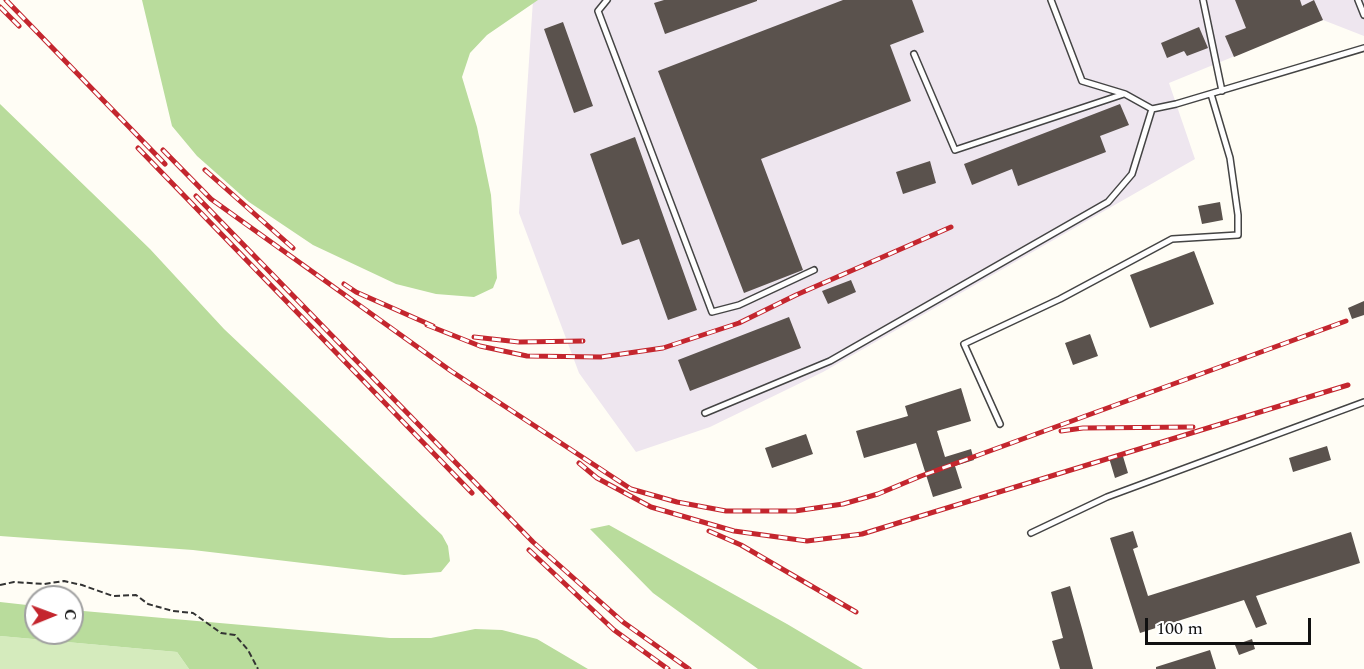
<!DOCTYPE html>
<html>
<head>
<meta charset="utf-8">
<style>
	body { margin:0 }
	#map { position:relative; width:1364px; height:669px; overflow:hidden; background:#fffdf5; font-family:Spectral,serif }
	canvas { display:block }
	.north { position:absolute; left:24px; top:585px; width:60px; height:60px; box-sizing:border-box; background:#fff; border:2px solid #a0a0a0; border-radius:50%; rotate:89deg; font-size:16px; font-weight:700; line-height:24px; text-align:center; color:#111 }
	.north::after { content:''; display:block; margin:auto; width:21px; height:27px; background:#c4262e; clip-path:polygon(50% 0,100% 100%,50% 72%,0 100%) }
	.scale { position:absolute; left:1145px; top:618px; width:166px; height:27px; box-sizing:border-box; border:3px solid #111; border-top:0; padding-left:8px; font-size:18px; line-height:21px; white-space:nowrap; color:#111; -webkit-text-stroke:4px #fff; paint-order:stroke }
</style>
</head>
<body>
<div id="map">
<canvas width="1364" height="669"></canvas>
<div class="north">С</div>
<div class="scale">100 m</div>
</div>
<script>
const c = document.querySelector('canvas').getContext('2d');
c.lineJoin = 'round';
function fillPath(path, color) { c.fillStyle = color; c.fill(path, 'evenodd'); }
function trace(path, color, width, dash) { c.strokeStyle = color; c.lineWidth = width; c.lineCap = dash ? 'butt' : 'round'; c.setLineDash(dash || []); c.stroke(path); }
fillPath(new Path2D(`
	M 533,0 L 1364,0 L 1364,36 L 1323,20 L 1169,83 L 1195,159 L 823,372 L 710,427 L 636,452 L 579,373 L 519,213 Z`), '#eee6ef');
fillPath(new Path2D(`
	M 0,636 L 177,652 L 189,669 L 0,669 Z`), '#d5ebbd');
fillPath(new Path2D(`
	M 142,0 L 538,0 L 487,35 L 470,53 L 462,77 L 477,127 L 491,195 L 497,278 L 493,288 L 474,297 L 436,294 L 396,284 L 313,245 L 249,202 L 197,156 L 172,126 Z
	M 0,104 L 150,249 L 224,329 L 442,535 L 448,546 L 450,561 L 441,572 L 404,575 L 193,550 L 0,536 Z
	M 609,525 L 787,624 L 863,669 L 758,669 L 653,593 L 590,529 Z
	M 0,602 L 36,606 L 36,633 L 72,633 L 72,610 L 390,638 L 431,638 L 475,629 L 502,630 L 537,639 L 588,669 L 189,669 L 177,652 L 0,636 Z`), '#b9dc9c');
fillPath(new Path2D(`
	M 664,0 L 757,0 L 757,1 L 665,34 L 654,3 Z
	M 843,0 L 912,0 L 924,32 L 890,45 L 911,101 L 761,159 L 803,270 L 744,293 L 658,71 Z
	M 1235,0 L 1300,0 L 1302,6 L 1314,0 L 1323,20 L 1234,57 L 1225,36 L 1246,28 Z
	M 563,22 L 593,106 L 574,113 L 544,29 Z
	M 1199,27 L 1208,48 L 1187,56 L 1184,51 L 1167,58 L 1161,43 Z
	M 1120,104 L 1129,125 L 1100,136 L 1106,152 L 1018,186 L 1012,169 L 972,185 L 964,164 Z
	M 635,137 L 697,310 L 668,320 L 639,239 L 622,245 L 590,154 Z
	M 930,161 L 936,183 L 903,194 L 896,172 Z
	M 1220,202 L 1223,220 L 1202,224 L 1198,206 Z
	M 1194,251 L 1214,304 L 1150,328 L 1130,275 Z
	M 851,280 L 856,292 L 828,304 L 822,291 Z
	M 1364,301 L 1364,315 L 1352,319 L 1348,308 Z
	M 789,317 L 801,348 L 690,391 L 678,360 Z
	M 1090,334 L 1098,356 L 1073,365 L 1065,343 Z
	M 961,388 L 971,421 L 937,431 L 945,457 L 971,449 L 974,460 L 955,466 L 962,488 L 933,497 L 916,443 L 864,458 L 856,431 L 908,416 L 905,406 Z
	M 806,434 L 813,454 L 772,468 L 765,448 Z
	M 1327,446 L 1331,460 L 1293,472 L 1289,458 Z
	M 1122,453 L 1128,473 L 1115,478 L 1109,458 Z
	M 1133,531 L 1138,547 L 1133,549 L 1148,596 L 1351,532 L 1360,563 L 1256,596 L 1267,624 L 1256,628 L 1244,600 L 1140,633 L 1110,538 Z
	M 1070,586 L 1083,632 L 1093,669 L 1060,669 L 1052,641 L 1063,638 L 1051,592 Z
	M 1252,639 L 1255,649 L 1239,655 L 1235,645 Z
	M 1210,650 L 1216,669 L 1156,669 L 1156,667 Z`), '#5a524d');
const lane = new Path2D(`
	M 607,0 L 598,11 L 712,312 L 739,305 L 814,270
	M 1051,0 L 1082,81 L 1125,94 L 1152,109 L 1176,104 L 1364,48
	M 1203,0 L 1222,91
	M 1358,0 L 1364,15
	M 914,54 L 955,150 L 1124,94
	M 705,413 L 830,361 L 1108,202 L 1132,174 L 1152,109
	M 1000,424 L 964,344 L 1060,299 L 1172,239 L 1238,235 L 1238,215 L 1230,158 L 1211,94
	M 1031,533 L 1107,497 L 1364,402`);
trace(lane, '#444', 8);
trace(new Path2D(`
	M 0,585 L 14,582 L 44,584 L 64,581 L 82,585 L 113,596 L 136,595 L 148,604 L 173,611 L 193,613 L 221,633 L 235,635 L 248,650 L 258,669`), '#333', 2, [6, 3]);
trace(lane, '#fff', 5);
const rail = new Path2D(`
	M 6,0 L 165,164
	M 0,7 L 19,26
	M 138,148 L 472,493
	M 163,150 L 211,199 L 451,371 L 631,489 L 677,502 L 726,511 L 795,511 L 843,504 L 878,494 L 921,476 L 1346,321
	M 205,170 L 293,248
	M 196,196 L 533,542 L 623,622 L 689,669
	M 344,284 L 356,292 L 433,326
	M 427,325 L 480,346 L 527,356 L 601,357 L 663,348 L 739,323 L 796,295 L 951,227
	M 474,337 L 519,342 L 583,341
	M 1061,431 L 1083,428 L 1193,427
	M 579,463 L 597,478 L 651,507 L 734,531 L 807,541 L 862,534 L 1348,385
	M 709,531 L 741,545 L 856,612
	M 529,550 L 614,630 L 668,669`);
trace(rail, '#c4262e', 5);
trace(rail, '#fff', 3, [9]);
</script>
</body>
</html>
